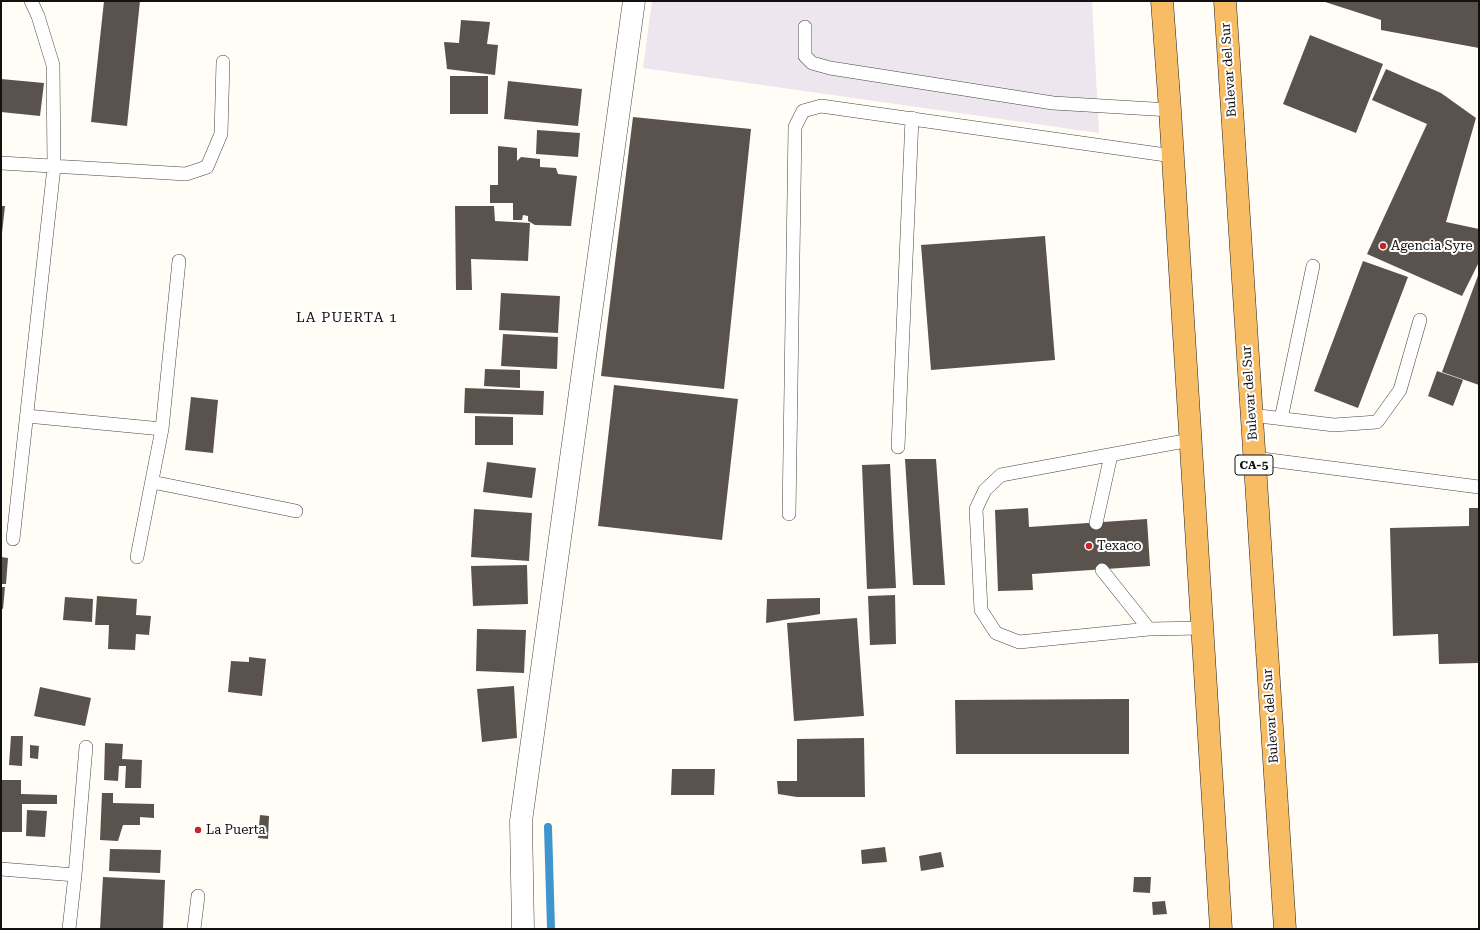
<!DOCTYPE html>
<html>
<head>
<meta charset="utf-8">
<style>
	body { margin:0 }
	#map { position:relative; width:1480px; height:930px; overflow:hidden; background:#fffdf5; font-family:"Roboto Serif",serif }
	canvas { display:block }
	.frame { position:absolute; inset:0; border:2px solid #111; pointer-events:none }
</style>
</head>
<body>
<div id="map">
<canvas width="1480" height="930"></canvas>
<div class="frame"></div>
</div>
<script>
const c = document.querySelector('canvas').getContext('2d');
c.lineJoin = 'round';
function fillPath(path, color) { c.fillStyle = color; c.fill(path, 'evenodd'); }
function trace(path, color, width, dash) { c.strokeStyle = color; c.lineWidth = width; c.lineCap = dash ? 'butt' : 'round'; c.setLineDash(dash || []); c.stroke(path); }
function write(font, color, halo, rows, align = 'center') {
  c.font = font + ' "Roboto Serif",serif'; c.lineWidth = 4; c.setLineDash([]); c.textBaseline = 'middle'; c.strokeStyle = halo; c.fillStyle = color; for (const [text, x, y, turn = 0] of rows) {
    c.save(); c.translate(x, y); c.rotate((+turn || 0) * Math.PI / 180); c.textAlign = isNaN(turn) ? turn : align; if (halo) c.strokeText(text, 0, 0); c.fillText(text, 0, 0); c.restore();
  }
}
fillPath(new Path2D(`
	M 652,1 L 1092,1 L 1099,133 L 643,68 Z`), '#eee6ef');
trace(new Path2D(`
	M 548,827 L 551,929`), '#3f96cf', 8);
fillPath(new Path2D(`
	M 104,1 L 140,1 L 127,126 L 91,122 Z
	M 1322,1 L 1479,1 L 1479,48 L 1381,30 L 1381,20 Z
	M 461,20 L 490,22 L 487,44 L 498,45 L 495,75 L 447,69 L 444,42 L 459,43 Z
	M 1310,35 L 1383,64 L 1356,133 L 1283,104 Z
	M 1386,69 L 1441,93 L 1476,118 L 1446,222 L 1479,229 L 1479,262 L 1462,296 L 1367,254 L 1427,124 L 1372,100 Z
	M 450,76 L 488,76 L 488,114 L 450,114 Z
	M 1,79 L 44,83 L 40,116 L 1,112 Z
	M 508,81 L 582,89 L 578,126 L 504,119 Z
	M 633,117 L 751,129 L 724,389 L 601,376 Z
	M 537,130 L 580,133 L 578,157 L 536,154 Z
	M 498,146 L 517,148 L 517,161 L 521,157 L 540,159 L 540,167 L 556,168 L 558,174 L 577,176 L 571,226 L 535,225 L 528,221 L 528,216 L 523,215 L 522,220 L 513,220 L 513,203 L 490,203 L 490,185 L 498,185 Z
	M 1,206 L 5,206 L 2,233 L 1,233 Z
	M 455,206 L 494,206 L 495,221 L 530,223 L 528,261 L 471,259 L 472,290 L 456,290 Z
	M 1045,236 L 1055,360 L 931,370 L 921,245 Z
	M 1363,261 L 1408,277 L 1358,408 L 1314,391 Z
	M 1479,273 L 1479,385 L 1442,372 Z
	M 501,293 L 560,296 L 558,333 L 499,330 Z
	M 503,334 L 558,337 L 557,369 L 501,366 Z
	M 485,369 L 520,370 L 520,388 L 484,386 Z
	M 1437,371 L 1463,380 L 1453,406 L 1428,396 Z
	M 614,385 L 738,399 L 722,540 L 598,526 Z
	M 465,388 L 544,391 L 543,415 L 464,413 Z
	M 191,397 L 218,400 L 213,453 L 185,450 Z
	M 475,416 L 513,417 L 513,445 L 475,445 Z
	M 905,459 L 936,459 L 945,585 L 913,585 Z
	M 487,462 L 536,468 L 532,498 L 483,492 Z
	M 890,464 L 896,588 L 867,589 L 862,465 Z
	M 1028,508 L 1029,527 L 1147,519 L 1150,566 L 1032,574 L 1033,590 L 998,591 L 995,510 Z
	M 1469,508 L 1479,508 L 1479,663 L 1439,664 L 1438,634 L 1393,636 L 1390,528 L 1469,526 Z
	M 474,509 L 532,513 L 529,561 L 471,557 Z
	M 1,557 L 8,558 L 6,584 L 1,584 Z
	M 527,565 L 528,604 L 473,606 L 471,566 Z
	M 1,587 L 5,587 L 3,609 L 1,608 Z
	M 895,595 L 896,644 L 870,645 L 868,596 Z
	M 97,596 L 137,599 L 136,615 L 151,616 L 149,635 L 136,634 L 135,650 L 108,649 L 109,625 L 95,625 Z
	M 65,597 L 93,599 L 92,622 L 63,620 Z
	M 820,598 L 820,614 L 766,623 L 767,599 Z
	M 857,618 L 864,716 L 794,721 L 787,623 Z
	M 477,629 L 526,630 L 524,673 L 476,671 Z
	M 249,657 L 266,659 L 262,696 L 228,692 L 231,661 L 249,662 Z
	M 514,686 L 517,738 L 482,742 L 477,689 Z
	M 40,687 L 91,698 L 85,726 L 34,716 Z
	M 1129,699 L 1129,754 L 956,754 L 955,700 Z
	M 11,736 L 23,736 L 22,766 L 9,765 Z
	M 864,738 L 865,797 L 797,797 L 778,794 L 777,781 L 797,781 L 797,739 Z
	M 105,743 L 123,744 L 122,759 L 142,760 L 141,788 L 125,788 L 126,766 L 119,766 L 118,781 L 104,780 Z
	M 30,745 L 39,746 L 38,759 L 30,758 Z
	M 672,769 L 715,769 L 714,795 L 671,795 Z
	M 1,780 L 21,780 L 21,794 L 57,795 L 57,804 L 22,804 L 22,832 L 1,832 Z
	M 102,793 L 113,793 L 113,803 L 154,804 L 154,818 L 140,817 L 140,825 L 123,825 L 118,841 L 100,840 Z
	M 27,810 L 47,811 L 45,837 L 26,836 Z
	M 260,815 L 269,816 L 268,839 L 258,838 Z
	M 885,847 L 887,862 L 862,864 L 861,850 Z
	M 110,849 L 161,850 L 160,873 L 109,871 Z
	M 941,852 L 944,867 L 921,871 L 919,856 Z
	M 103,877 L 165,880 L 163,929 L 100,929 Z
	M 1134,877 L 1151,877 L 1150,893 L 1133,892 Z
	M 1165,901 L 1167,914 L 1153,915 L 1152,902 Z`), '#5a524d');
const service = new Path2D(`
	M 805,27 L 805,56 L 812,63 L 830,68 L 1053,103 L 1170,110
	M 1,163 L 186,174 L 207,167 L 221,134 L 223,62
	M 1251,415 L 1334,425 L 1377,422 L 1400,390 L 1420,320
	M 27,416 L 162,429 L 179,261
	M 1281,419 L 1313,266
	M 1190,440 L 1001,475 L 985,490 L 976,509 L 981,610 L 996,633 L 1019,642 L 1149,629 L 1202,628
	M 898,447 L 912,118
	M 1254,458 L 1479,487
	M 152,482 L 296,511
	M 789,514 L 795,127 L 803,111 L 821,106 L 1173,156
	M 1096,523 L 1111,455
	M 13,539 L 54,167 L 53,65 L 38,16 L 31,1
	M 137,557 L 162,429
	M 1102,570 L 1149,629
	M 1,869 L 75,875 L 69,929
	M 75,875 L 86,747
	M 194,929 L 198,896`);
const minor = new Path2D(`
	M 523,929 L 521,821 L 634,1`);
const trunk = new Path2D(`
	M 1162,1 L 1170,110 L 1221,929
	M 1225,1 L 1285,929`);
trace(service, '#444', 14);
trace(minor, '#444', 23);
trace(trunk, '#222', 23);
trace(service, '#fff', 13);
trace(minor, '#fff', 22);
trace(trunk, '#f7bc64', 22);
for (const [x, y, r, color] of [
	[1383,246,4,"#c4262e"],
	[1089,546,4,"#c4262e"],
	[198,830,4,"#c4262e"]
]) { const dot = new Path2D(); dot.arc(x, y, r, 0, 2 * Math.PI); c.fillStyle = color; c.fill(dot); trace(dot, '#fff', 1.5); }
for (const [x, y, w] of [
	[1254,465,38]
]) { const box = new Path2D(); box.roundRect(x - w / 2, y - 10, w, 20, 3); c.fillStyle = '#fff'; c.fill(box); trace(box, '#111', 1); }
write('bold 12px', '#111', null, [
	["CA-5",1254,465]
]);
write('13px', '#111', '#fff', [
	["Bulevar del Sur",1229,70,-94],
	["Bulevar del Sur",1250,393,-94],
	["Bulevar del Sur",1271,716,-94]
]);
write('13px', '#111', '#fff', [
	["Agencia Syre",1391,246],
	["Texaco",1097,546],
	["La Puerta",206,830]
], 'left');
c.letterSpacing = '1px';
write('14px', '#111', '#fff', [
	["LA PUERTA 1",347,318]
]);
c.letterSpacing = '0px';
</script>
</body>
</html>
